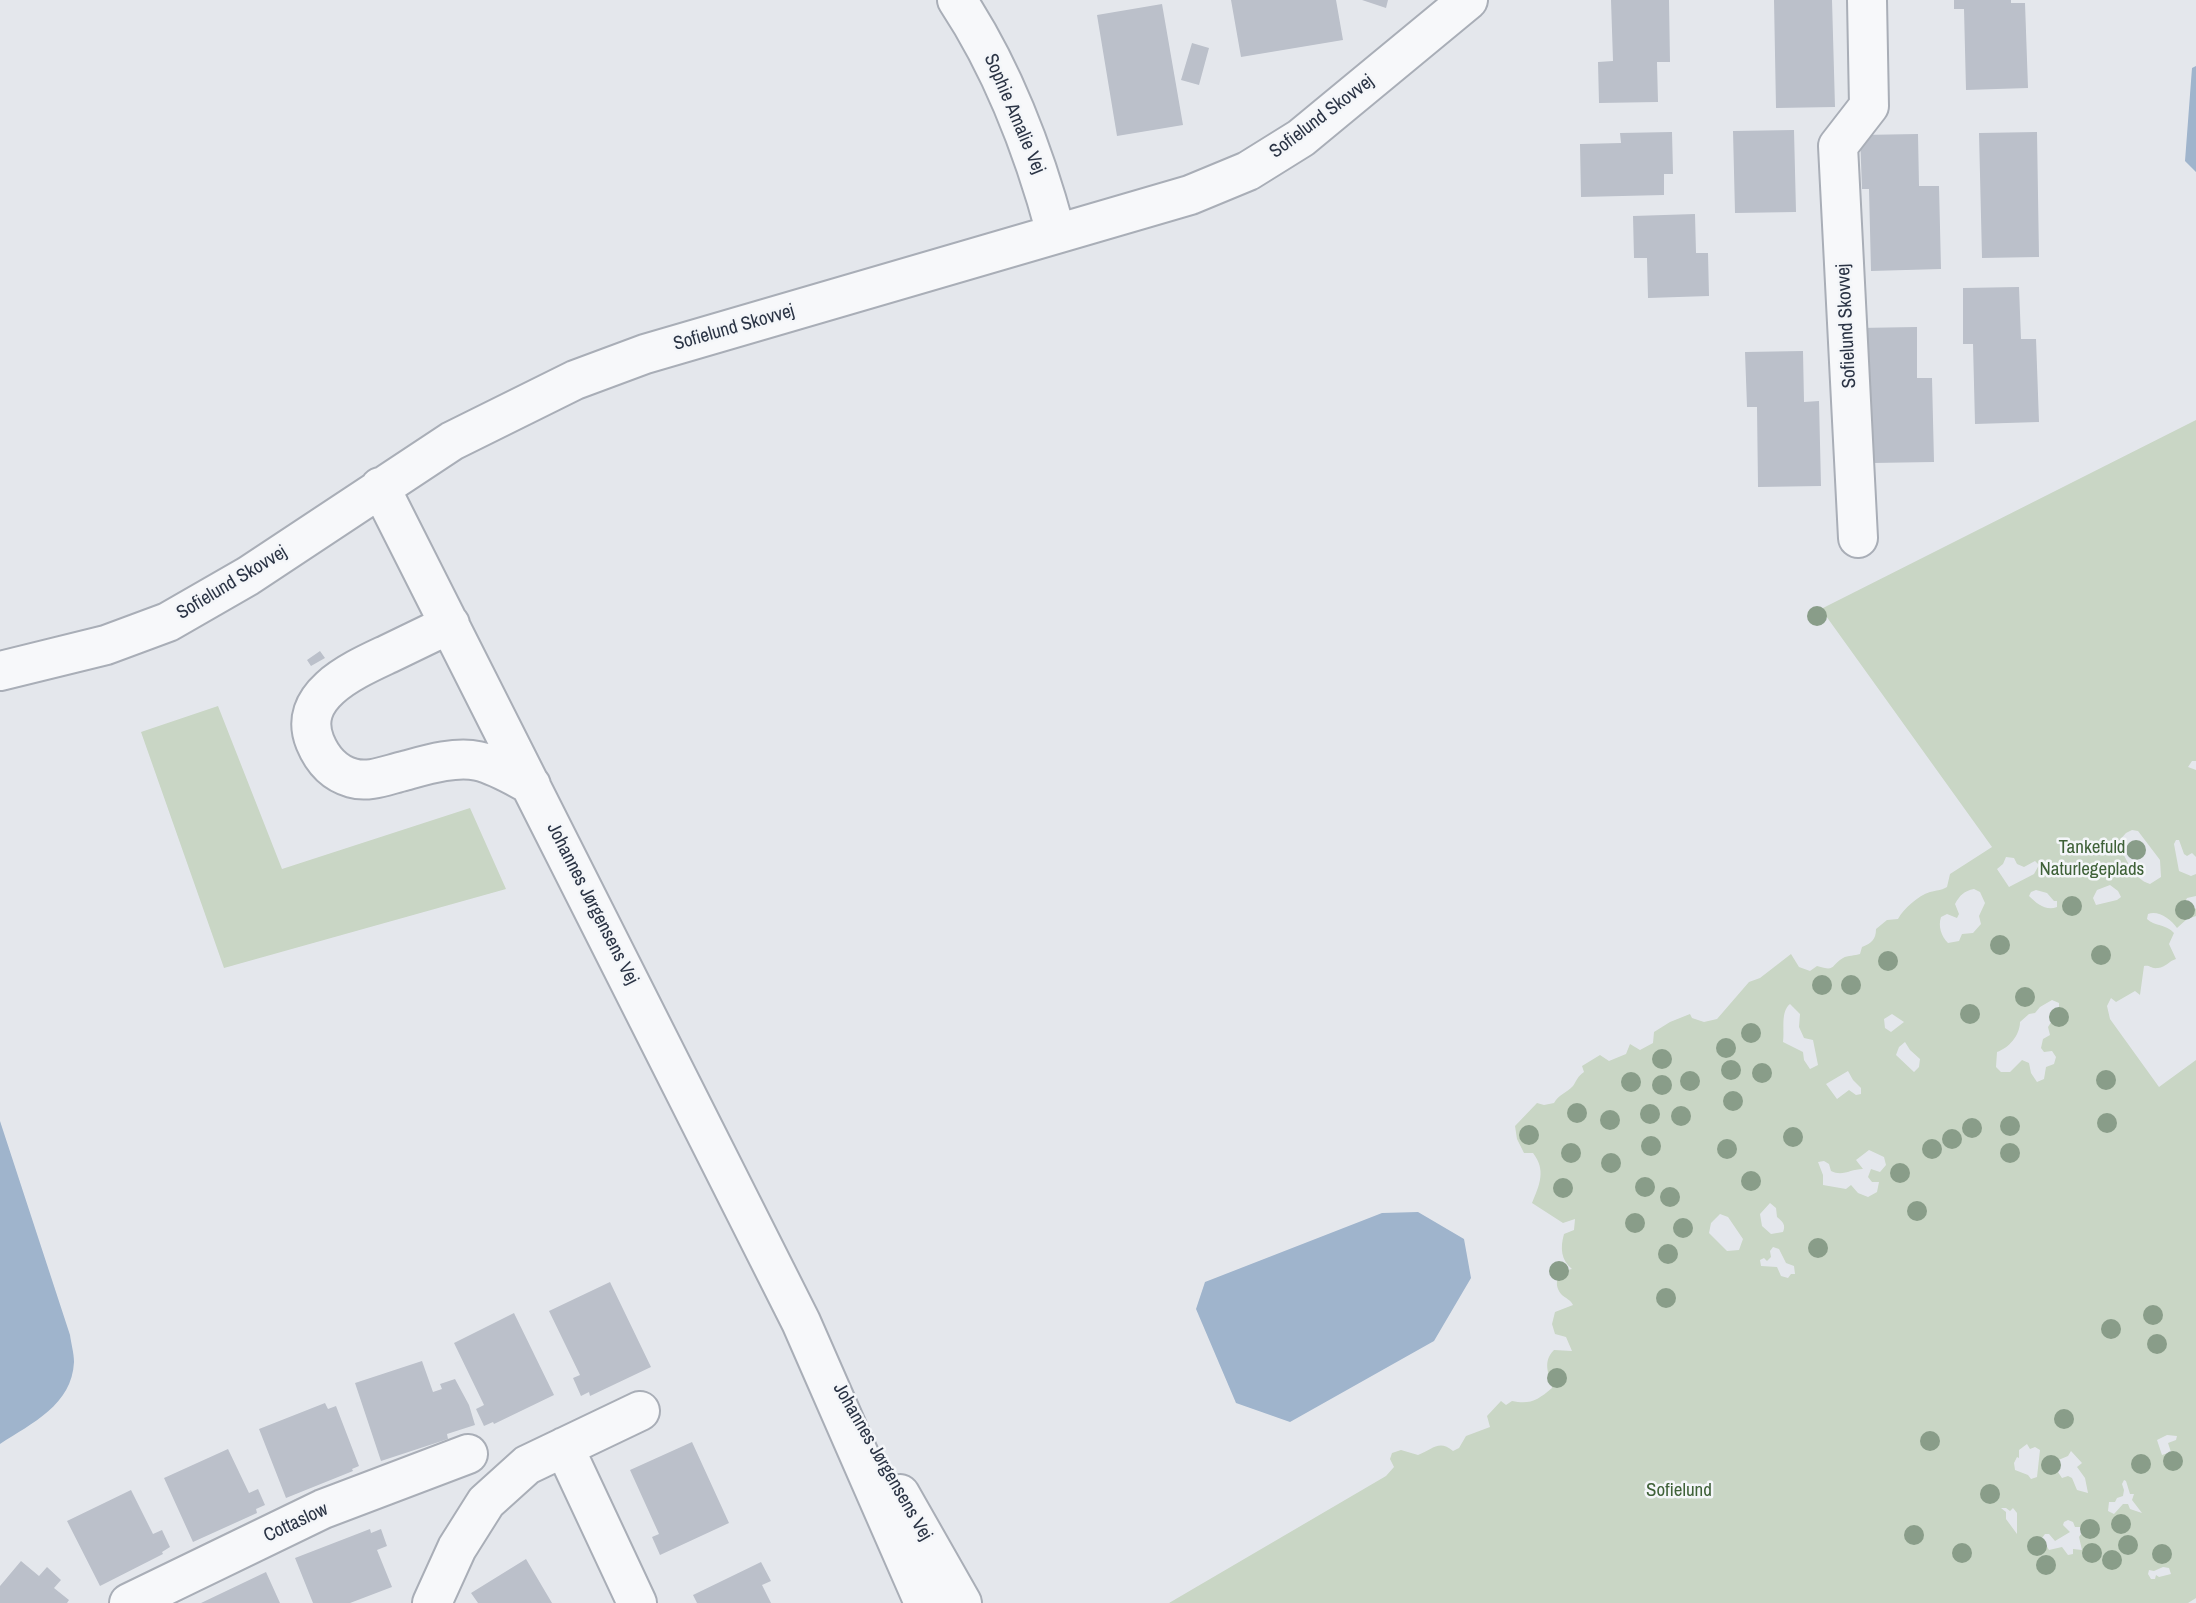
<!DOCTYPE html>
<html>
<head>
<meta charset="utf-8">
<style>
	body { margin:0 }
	canvas { display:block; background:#e4e7ec }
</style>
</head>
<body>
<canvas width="2196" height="1603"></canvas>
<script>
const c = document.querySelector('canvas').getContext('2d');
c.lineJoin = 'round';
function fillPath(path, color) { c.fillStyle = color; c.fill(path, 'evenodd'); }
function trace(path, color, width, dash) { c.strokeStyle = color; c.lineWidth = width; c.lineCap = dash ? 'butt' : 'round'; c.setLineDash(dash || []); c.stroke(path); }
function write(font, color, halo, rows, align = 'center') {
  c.font = font + ' "Archivo Narrow",sans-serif'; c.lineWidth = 5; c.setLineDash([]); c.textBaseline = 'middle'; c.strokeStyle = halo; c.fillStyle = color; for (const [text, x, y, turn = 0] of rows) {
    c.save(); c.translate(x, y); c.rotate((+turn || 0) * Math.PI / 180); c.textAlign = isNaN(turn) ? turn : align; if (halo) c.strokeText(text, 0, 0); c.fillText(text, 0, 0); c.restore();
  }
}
fillPath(new Path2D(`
	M 2196,420 L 2196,761 L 2192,761 L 2188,767 L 2196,770 L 2196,857 L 2192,853 L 2187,856 L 2184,854 L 2179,840 L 2176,840 L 2174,844 L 2179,871 L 2191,876 L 2196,874 L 2196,896 L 2187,898 L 2185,902 L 2196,909 L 2196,916 L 2187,919 L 2177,928 C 2171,919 2158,910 2148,914 L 2147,919 C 2154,926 2166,924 2174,933 L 2169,944 L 2176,959 C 2169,961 2166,967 2158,968 C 2150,969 2151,965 2144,966 L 2140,995 L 2135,991 L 2116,1002 L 2111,998 L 2107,1006 L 2110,1019 L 2159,1087 L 2196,1060 L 2196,1598 L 2188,1603 L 1169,1603 L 1386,1476 L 1394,1467 L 1390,1459 L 1392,1453 L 1401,1450 L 1418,1455 C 1432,1450 1439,1439 1453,1451 L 1459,1448 L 1466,1436 L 1490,1427 L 1487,1416 L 1501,1401 L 1506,1405 L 1512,1401 C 1530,1405 1538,1400 1552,1388 C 1549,1374 1542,1362 1554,1350 L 1572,1351 L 1566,1337 L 1555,1334 L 1552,1324 L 1555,1312 L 1573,1305 C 1570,1299 1566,1299 1561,1294 C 1552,1282 1559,1271 1572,1269 C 1561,1260 1560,1248 1564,1234 L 1574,1230 L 1575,1219 L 1563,1223 L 1532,1203 C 1540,1184 1546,1170 1533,1153 L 1524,1153 L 1517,1139 L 1515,1126 L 1537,1103 L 1544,1105 L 1554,1103 C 1559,1094 1567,1093 1573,1086 C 1577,1080 1577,1077 1584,1072 L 1582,1066 L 1600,1055 L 1609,1061 L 1626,1054 L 1630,1044 L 1640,1050 L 1653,1043 L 1654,1032 L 1670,1022 L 1690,1014 L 1692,1018 L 1704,1022 L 1717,1019 L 1749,982 L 1760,978 L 1791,954 L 1799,967 L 1810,971 L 1817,966 C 1836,972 1830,966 1843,958 C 1848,955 1855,956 1860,954 L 1862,947 C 1872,943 1876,939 1876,929 L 1887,920 L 1898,919 C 1904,908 1918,896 1930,892 C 1937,890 1940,891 1947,887 L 1950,874 L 1992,847 L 1821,609 ZM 2132,830 L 2138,831 L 2160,860 L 2161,877 L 2150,884 C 2133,879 2125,857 2118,842 L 2126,833 ZM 2006,857 L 2014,858 L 2017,864 L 2024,867 L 2035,861 L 2039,865 L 2034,874 L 2009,887 L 1997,869 L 2003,864 ZM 2110,885 L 2118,891 L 2121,897 L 2117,900 L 2096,905 L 2093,898 L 2097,890 ZM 1974,889 L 1980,892 L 1985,903 L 1979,916 L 1981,924 L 1973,933 L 1962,934 L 1959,941 L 1948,943 C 1941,936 1938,926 1941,917 L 1947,914 L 1957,918 L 1959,914 L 1955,904 C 1960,895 1964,891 1974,889 ZM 2036,890 L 2047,893 L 2054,901 L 2057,901 L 2057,907 C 2046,911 2037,904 2029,896 L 2031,892 ZM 2052,1000 L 2059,1003 L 2059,1010 L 2048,1027 L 2050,1035 L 2043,1039 L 2041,1048 L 2044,1052 L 2052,1051 L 2056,1057 L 2054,1064 L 2046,1067 L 2044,1079 L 2037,1082 L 2031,1073 L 2029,1063 L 2022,1060 L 2010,1072 L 2001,1072 L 1996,1067 L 1997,1052 C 2009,1048 2020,1035 2020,1022 L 2029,1014 L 2035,1013 L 2040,1007 ZM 1790,1004 L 1800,1014 L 1799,1027 L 1804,1038 L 1813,1040 L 1818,1065 L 1810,1069 L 1804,1060 L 1803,1052 L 1783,1042 C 1785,1030 1780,1012 1790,1004 ZM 1892,1014 L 1904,1022 L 1891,1032 L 1885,1028 L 1884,1019 ZM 1905,1042 L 1910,1050 L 1920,1059 L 1919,1067 L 1914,1072 L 1896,1055 L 1899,1047 ZM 1848,1071 L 1853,1080 L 1861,1088 L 1861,1094 L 1856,1095 L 1849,1090 L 1837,1099 L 1826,1084 ZM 1869,1150 L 1884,1157 L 1886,1165 L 1880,1172 L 1871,1169 L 1868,1177 L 1872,1182 L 1879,1182 L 1877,1192 L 1868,1197 L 1858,1193 L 1851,1185 L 1846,1189 L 1823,1185 L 1823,1175 L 1818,1162 L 1824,1161 L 1829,1164 L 1831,1171 C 1843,1177 1850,1169 1863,1169 L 1856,1160 ZM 1770,1203 L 1776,1208 L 1777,1217 C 1783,1222 1786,1225 1783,1232 L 1771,1234 L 1762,1226 L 1760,1214 ZM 1720,1214 L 1728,1217 L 1743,1239 L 1739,1250 L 1727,1251 L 1709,1233 L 1711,1223 ZM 1773,1247 L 1779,1249 L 1786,1263 L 1794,1266 L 1795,1274 L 1791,1274 L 1788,1278 L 1781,1276 L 1777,1267 L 1761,1266 L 1760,1260 L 1764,1258 L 1767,1261 L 1771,1257 L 1770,1251 ZM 2167,1435 L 2177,1436 L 2176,1440 L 2168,1443 L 2171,1452 L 2162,1455 L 2157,1440 ZM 2027,1444 L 2030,1449 L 2035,1447 L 2040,1450 L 2037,1477 L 2031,1479 L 2028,1475 L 2015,1470 L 2014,1463 L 2017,1457 L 2019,1458 L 2019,1450 ZM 2071,1451 L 2082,1463 L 2077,1467 L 2085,1478 L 2088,1493 L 2077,1490 L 2072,1478 L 2068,1476 L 2062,1478 L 2054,1466 L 2056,1461 L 2068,1456 ZM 2124,1480 L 2126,1481 L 2130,1494 L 2134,1494 L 2132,1500 L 2142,1513 L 2130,1509 L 2128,1504 L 2123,1504 L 2114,1514 L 2108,1511 L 2109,1502 L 2115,1502 L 2117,1498 L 2123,1496 L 2124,1490 L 2122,1484 ZM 2006,1508 L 2010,1511 L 2013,1508 L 2017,1513 L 2017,1534 L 2006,1519 L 2006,1512 L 2001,1508 ZM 2068,1520 L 2073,1522 L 2075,1527 L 2080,1527 L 2083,1531 L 2079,1537 L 2082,1550 L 2073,1549 L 2073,1554 L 2068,1555 L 2062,1547 L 2049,1550 L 2042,1538 L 2045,1534 L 2049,1534 L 2055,1541 L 2070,1532 L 2063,1525 L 2064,1522 ZM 2163,1567 L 2169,1568 L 2171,1574 L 2159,1577 L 2156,1575 L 2155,1579 L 2151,1579 L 2148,1574 L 2149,1570 L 2154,1571 Z
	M 218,706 L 282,869 L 470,808 L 506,889 L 224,968 L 141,732 Z`), '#c9d6c5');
fillPath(new Path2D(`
	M 2196,66 L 2196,172 L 2185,161 L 2192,68 Z
	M 0,1121 L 70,1335 C 71,1343 74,1353 74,1362 C 72,1405 32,1423 0,1444 Z
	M 1418,1212 L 1464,1239 L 1471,1278 L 1434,1341 L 1290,1422 L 1236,1403 L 1196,1309 L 1205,1282 L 1382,1213 Z`), '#9fb4cc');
fillPath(new Path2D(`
	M 1231,0 L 1336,0 L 1343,40 L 1241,57 Z
	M 1362,0 L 1388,0 L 1386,8 Z
	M 1611,0 L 1669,0 L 1670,62 L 1657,62 L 1658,102 L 1599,103 L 1598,62 L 1613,61 Z
	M 1774,0 L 1832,0 L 1835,107 L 1776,108 Z
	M 1954,0 L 2011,0 L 2011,3 L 2025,3 L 2028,88 L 1966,90 L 1964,9 L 1954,9 Z
	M 1162,4 L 1183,125 L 1117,136 L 1097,15 Z
	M 1192,43 L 1209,48 L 1199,85 L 1181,80 Z
	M 1794,130 L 1796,212 L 1735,213 L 1733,131 Z
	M 1672,132 L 1673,174 L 1664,174 L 1664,195 L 1581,197 L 1580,144 L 1621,143 L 1620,133 Z
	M 2037,132 L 2039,257 L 1982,258 L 1979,133 Z
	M 1918,134 L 1919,186 L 1939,186 L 1941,269 L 1871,271 L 1869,189 L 1862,189 L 1860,135 Z
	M 1695,214 L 1696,253 L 1708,253 L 1709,296 L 1648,298 L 1647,258 L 1634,258 L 1633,216 Z
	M 2019,287 L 2021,339 L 2036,339 L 2039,422 L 1975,424 L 1973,344 L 1963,344 L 1963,288 Z
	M 1917,327 L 1917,378 L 1932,378 L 1934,462 L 1872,463 L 1870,383 L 1860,383 L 1858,328 Z
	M 1803,351 L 1804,402 L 1819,401 L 1821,486 L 1758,487 L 1757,407 L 1747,407 L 1745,352 Z
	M 320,651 L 325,658 L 311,666 L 307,660 Z
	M 610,1282 L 651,1367 L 590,1396 L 589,1392 L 581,1396 L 573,1378 L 580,1375 L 549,1311 Z
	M 514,1313 L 554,1395 L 494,1424 L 493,1422 L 484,1426 L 476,1409 L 484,1405 L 454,1343 Z
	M 422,1361 L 433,1392 L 442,1389 L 440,1384 L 455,1379 L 469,1405 L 475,1425 L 447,1434 L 448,1439 L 381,1461 L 355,1383 Z
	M 325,1403 L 328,1409 L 336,1406 L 359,1466 L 352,1469 L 353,1471 L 286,1498 L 259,1429 Z
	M 692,1442 L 729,1523 L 660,1555 L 652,1537 L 659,1534 L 630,1470 Z
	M 228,1449 L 249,1493 L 258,1489 L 265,1505 L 256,1509 L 257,1513 L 193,1542 L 164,1478 Z
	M 131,1490 L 153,1534 L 162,1530 L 170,1547 L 162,1552 L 163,1554 L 100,1586 L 67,1521 Z
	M 370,1529 L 371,1533 L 381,1529 L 387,1546 L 377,1550 L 392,1587 L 350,1603 L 313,1603 L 295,1558 Z
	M 526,1559 L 552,1603 L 478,1603 L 471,1593 Z
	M 21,1561 L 39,1576 L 47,1567 L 61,1580 L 54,1588 L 69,1600 L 67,1603 L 0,1603 L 0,1586 Z
	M 761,1562 L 771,1581 L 762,1585 L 771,1603 L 697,1603 L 693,1595 Z
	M 266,1572 L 280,1603 L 201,1603 Z`), '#bbc0ca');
const minor = new Path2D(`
	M 957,0 C 1004,71 1034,151 1056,233
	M 380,487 L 801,1322 L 924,1603
	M 1858,538 L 1838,146 L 1869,106 L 1867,0
	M 450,624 C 429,634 409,644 388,654 C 354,670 296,695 315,742 C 322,759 334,773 352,778 C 369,783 387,775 404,771 C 426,765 455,756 478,761 C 496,765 514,776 531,785
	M 0,671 L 106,645 L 168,622 L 248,576 L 452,441 L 575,380 L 645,354 L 1190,195 L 1248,171 L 1301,138 L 1468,0
	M 564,1447 L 637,1603
	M 900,1494 L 962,1603
	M 129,1603 L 323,1509 L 468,1454
	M 432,1603 L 457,1548 L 486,1502 L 527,1465 L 640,1411`);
trace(minor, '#a9aeb7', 42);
trace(minor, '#f7f8fa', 38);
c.fillStyle = '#899d89';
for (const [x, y] of [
	[1817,616],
	[2136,850],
	[2072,906],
	[2185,910],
	[2000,945],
	[2101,955],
	[1888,961],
	[1822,985],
	[1851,985],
	[2025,997],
	[1970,1014],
	[2059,1017],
	[1751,1033],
	[1726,1048],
	[1662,1059],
	[1731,1070],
	[1762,1073],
	[2106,1080],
	[1690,1081],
	[1631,1082],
	[1662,1085],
	[1733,1101],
	[1577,1113],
	[1650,1114],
	[1681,1116],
	[1610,1120],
	[2107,1123],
	[2010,1126],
	[1972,1128],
	[1529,1135],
	[1793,1137],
	[1952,1139],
	[1651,1146],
	[1727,1149],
	[1932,1149],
	[1571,1153],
	[2010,1153],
	[1611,1163],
	[1900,1173],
	[1751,1181],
	[1645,1187],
	[1563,1188],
	[1670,1197],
	[1917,1211],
	[1635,1223],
	[1683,1228],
	[1818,1248],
	[1668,1254],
	[1559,1271],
	[1666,1298],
	[2153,1315],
	[2111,1329],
	[2157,1344],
	[1557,1378],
	[2064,1419],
	[1930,1441],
	[2173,1461],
	[2141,1464],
	[2051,1465],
	[1990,1494],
	[2121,1524],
	[2090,1529],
	[1914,1535],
	[2128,1545],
	[2037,1546],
	[1962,1553],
	[2092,1553],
	[2162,1554],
	[2112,1560],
	[2046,1565]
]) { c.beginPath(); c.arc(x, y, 10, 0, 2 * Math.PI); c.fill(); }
write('19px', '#2b3445', '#f4f6f9', [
	["Sophie Amalie Vej",1014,114,67],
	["Sofielund Skovvej",1322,117,-37],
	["Sofielund Skovvej",1847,326,-93],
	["Sofielund Skovvej",734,328,-16],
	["Sofielund Skovvej",232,583,-31],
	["Johannes Jørgensens Vej",592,904,63],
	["Johannes Jørgensens Vej",882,1462,60],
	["Cottaslow",296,1523,-25]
]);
write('19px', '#3f6138', '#f4f6f9', [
	["Tankefuld",2092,848],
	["Naturlegeplads",2092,870],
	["Sofielund",1679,1491]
]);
</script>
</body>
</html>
